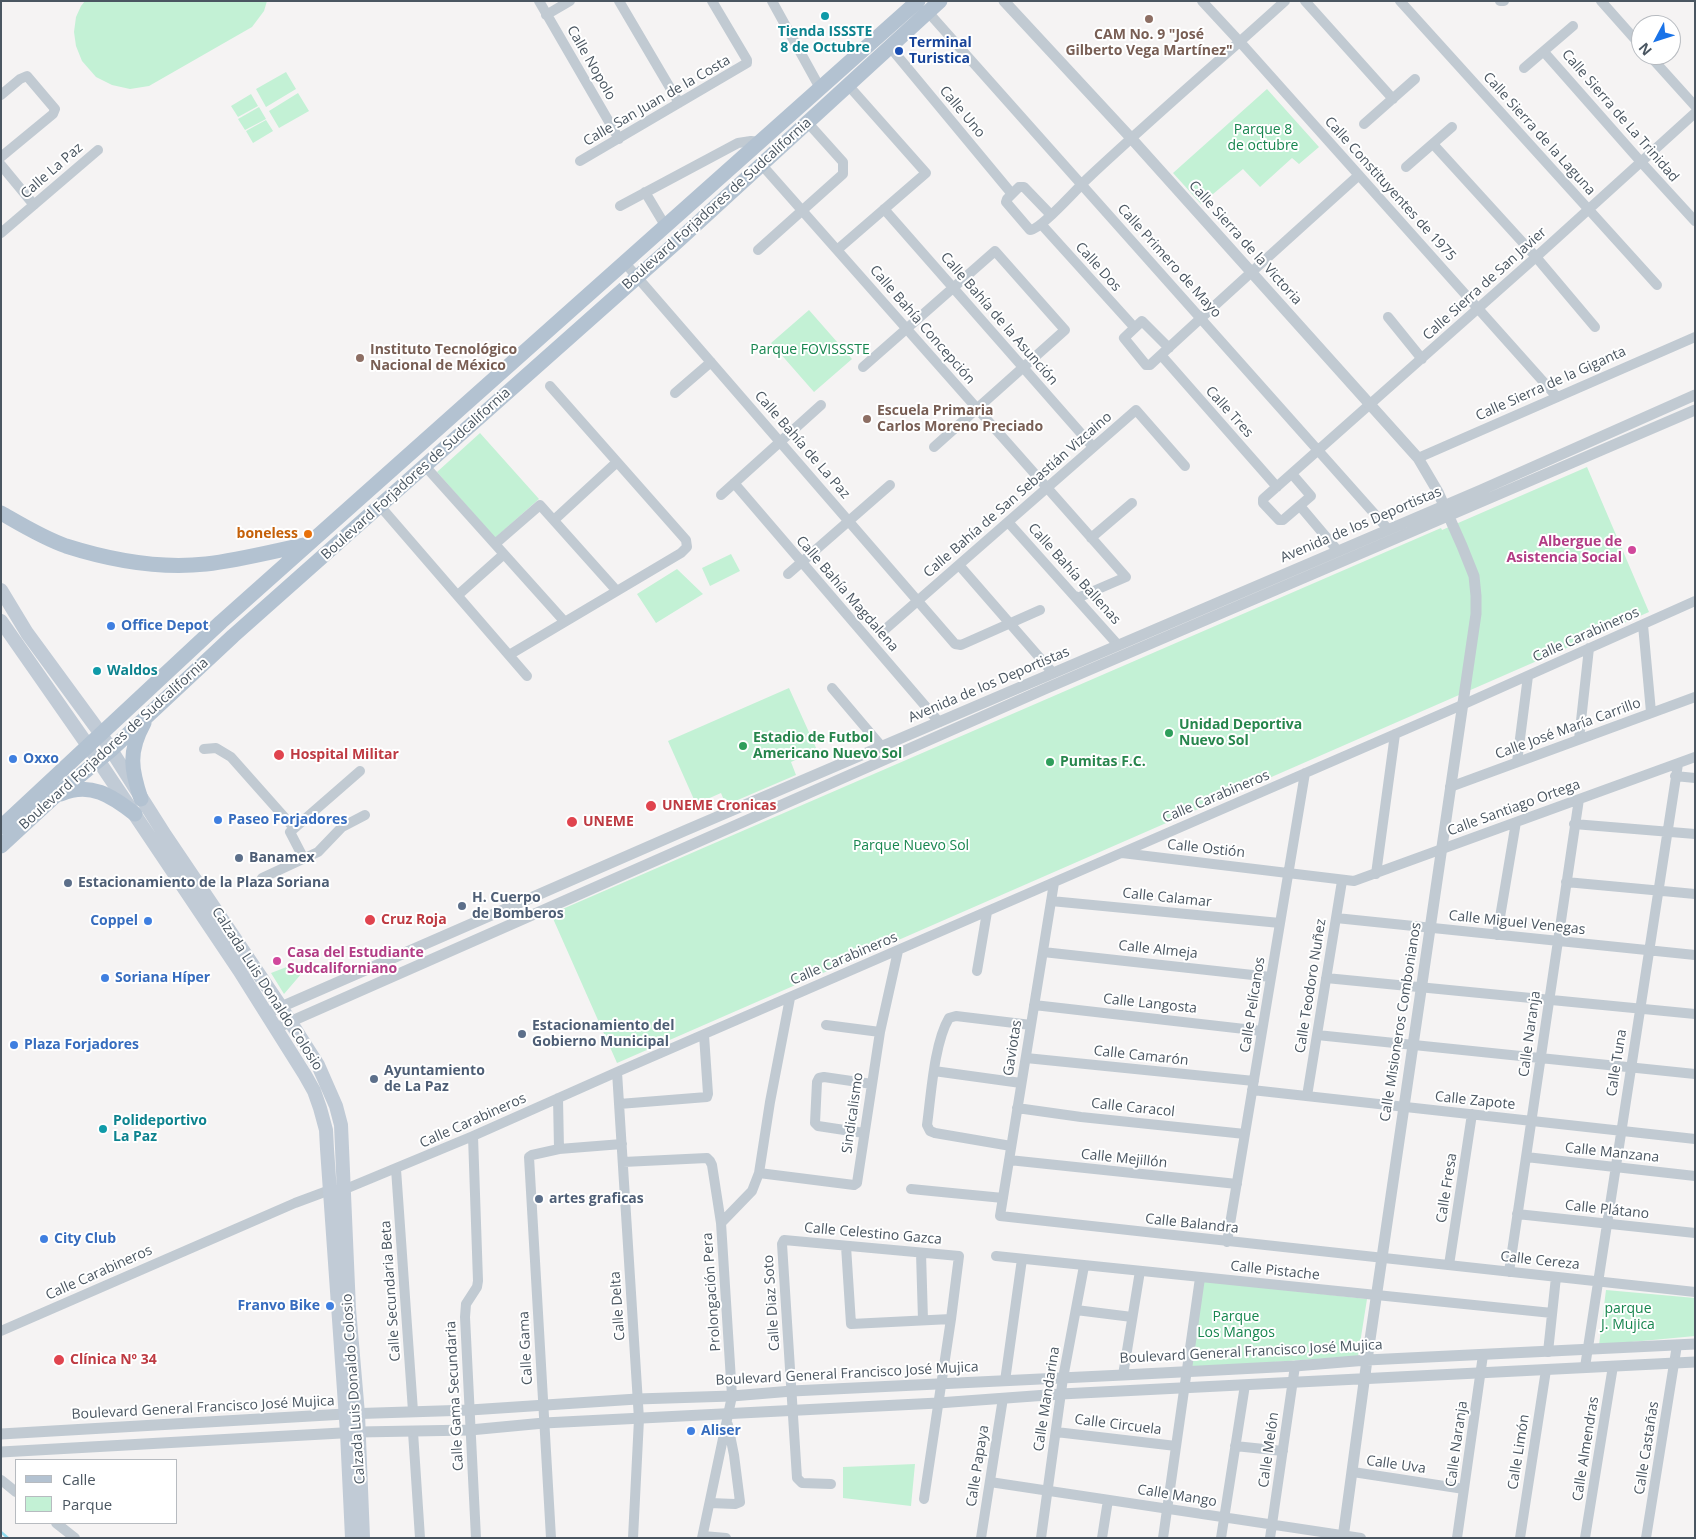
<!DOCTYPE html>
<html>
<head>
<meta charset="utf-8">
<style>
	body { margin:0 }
	#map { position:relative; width:1696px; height:1539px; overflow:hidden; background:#f5f3f3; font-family:"Open Sans",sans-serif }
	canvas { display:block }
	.frame { position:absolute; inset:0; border:2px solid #4a5661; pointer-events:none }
	.legend { position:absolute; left:15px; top:1459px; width:162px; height:65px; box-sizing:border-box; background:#fff; border:1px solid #b7bbc0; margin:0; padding:6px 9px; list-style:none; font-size:15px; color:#4a5661 }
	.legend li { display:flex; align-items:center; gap:10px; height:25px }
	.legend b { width:25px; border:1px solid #b7bbc0 }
	.north { position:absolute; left:1631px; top:15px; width:50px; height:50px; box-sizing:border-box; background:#fff; border:1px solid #b7bbc0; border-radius:50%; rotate:230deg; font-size:14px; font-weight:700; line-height:20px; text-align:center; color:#4a5661 }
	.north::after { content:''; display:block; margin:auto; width:18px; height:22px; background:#1a73e8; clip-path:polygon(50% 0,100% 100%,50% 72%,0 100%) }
</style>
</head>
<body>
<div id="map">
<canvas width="1696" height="1539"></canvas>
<div class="frame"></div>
<ul class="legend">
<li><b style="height:6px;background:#b3c2d1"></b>Calle</li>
<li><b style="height:14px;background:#c3f1d5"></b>Parque</li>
</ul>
<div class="north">N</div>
</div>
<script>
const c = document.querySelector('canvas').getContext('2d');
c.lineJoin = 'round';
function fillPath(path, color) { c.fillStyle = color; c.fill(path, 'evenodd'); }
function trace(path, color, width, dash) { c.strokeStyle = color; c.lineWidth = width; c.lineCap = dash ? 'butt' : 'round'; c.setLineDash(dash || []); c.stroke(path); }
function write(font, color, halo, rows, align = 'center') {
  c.font = font + ' "Open Sans",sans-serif'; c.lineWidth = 4; c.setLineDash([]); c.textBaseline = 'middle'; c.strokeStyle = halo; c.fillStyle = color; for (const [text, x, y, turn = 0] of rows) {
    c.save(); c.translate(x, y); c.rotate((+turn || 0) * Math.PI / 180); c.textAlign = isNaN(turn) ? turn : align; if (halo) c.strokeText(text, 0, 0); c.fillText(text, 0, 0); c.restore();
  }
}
fillPath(new Path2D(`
	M 85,1 L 267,1 L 264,11 L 252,27 L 149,86 L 130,89 L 112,85 L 96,77 L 82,61 L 76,46 L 74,32 L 76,17 L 81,6 Z
	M 286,72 L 296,89 L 266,107 L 256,89 Z
	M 1267,89 L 1319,147 L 1299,164 L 1292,158 L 1260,187 L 1243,169 L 1201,204 L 1173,173 Z
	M 298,93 L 309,111 L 279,128 L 269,111 Z
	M 251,94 L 258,106 L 238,117 L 231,106 Z
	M 259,107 L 266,119 L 245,130 L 238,119 Z
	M 266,120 L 273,131 L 253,143 L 246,131 Z
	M 809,310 L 852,359 L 814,392 L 771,343 Z
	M 480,433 L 539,499 L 495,538 L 437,472 Z
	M 1587,467 L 1649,612 L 617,1063 L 551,914 L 1441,528 L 1442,530 Z
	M 731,554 L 740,571 L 710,586 L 702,568 Z
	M 677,569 L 703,594 L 656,623 L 637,594 Z
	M 789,688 L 817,750 L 791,762 L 796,775 L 726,805 L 721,793 L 696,804 L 668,741 Z
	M 297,963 L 302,973 L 284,994 L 271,973 Z
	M 1203,1281 L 1367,1299 L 1358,1356 L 1190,1368 Z
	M 1606,1290 L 1695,1298 L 1695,1336 L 1599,1345 Z
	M 915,1464 L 911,1506 L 843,1498 L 843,1467 Z`), '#c3f1d5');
trace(new Path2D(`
	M 1,1532 L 8,1538`), '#90daee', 2.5);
trace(new Path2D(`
	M 539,1 L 619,139
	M 619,1 L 679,103
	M 772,1 L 820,88
	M 1202,1 L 1240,42 L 1557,397
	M 1305,1 L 1393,99
	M 1400,1 L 1657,285
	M 1500,1 L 1504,1
	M 1601,1 L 1641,46
	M 928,12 L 1388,529
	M 546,15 L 570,1
	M 890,47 L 1012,194
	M 1544,52 L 1641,162 L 1695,221
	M 1649,55 L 1695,106
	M 1524,68 L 1573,26
	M 1,95 L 20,79 L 27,76 L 55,109 L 53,114 L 1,157
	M 1364,124 L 1415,79
	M 1433,144 L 1536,257 L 1595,327
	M 580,161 L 747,63 L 747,60 L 712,1
	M 761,164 L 1126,577 L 1082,596 L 1079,598 L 1075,596
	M 1,165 L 34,205
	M 1406,167 L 1452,127
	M 645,192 L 666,227
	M 620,206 L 738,143 L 751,141 L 761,142
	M 884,209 L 1093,447
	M 1051,215 L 1024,187 L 1019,187 L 1007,199 L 1006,202 L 1030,230 C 1040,230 1077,189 1086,180 C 1151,119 1219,61 1285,1
	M 1041,224 L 1134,327
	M 1,233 L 98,150
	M 758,250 L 843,174 L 843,162 L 808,123
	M 837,250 L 926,173 L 848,85
	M 625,263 L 955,644 L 961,645 L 1040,610
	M 1388,317 L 1422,359
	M 1169,348 L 1142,321 L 1124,338 L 1146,365 L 1150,365 C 1219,301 1289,238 1359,175
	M 1161,355 L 1277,487
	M 863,367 L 995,251 L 1065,330 L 934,447
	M 675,393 L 711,362
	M 1418,458 L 1695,337
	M 425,466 L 564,621
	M 1292,474 L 1311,496 L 1283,520 L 1279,520 L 1263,503 L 1263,499 L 1536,257 L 1695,113
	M 734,483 L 939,722
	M 721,495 L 821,405
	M 380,506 L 527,676
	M 1300,506 L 1338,551
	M 554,520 L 617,462
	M 1008,522 L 1118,645
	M 1091,538 L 1132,503
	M 495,544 L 540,505 L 616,590
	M 959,565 L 1053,673
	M 788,574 L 890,485
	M 458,595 L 504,554
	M 1643,625 L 1651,712
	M 882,632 L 1136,410 L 1185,466
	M 509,655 L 681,553 L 687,547 L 686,540 L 550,386
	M 832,688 L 882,747
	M 1579,739 L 1589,648
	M 204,749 L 216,748 L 231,757 L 294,828
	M 1517,762 L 1528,676
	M 1675,776 L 1695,778
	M 1450,787 L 1695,697
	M 1574,824 L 1695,834
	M 1122,853 L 1354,881 L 1695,757
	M 304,859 L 290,832 L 360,771
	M 1376,874 L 1395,734
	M 262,878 L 318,852 L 342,827 L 365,815
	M 1566,882 L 1695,894
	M 1054,883 L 1000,1216 L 1695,1292
	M 1051,901 L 1280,923
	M 1336,918 L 1695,955
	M 1497,935 L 1516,822
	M 1043,952 L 1271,977
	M 977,971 L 987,912
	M 1326,978 L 1695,1014
	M 1034,1005 L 1262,1031
	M 826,1025 L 880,1032
	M 1317,1035 L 1695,1074
	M 1026,1058 L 1254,1081
	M 934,1071 L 1021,1083
	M 617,1072 L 639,1419 L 633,1538
	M 1252,1090 L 1695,1139
	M 1307,1096 L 1342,881
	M 558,1098 L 559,1149
	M 619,1104 L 707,1097 L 708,1094 L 704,1035
	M 1017,1108 L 1081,1117 L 1245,1134
	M 864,1133 L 818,1126 L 815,1123 L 817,1082 L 819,1078 L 824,1077 L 872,1084
	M 473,1136 L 478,1281 L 477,1287 L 466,1304 L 465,1317 L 476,1538
	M 1011,1146 L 935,1133 L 930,1131 L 927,1125 C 931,1096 934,1043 949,1018 L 956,1016 L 1031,1025
	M 1526,1157 L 1695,1176
	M 1009,1160 L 1237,1184
	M 623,1162 L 707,1158 L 710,1161 L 712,1165 L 721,1223
	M 396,1169 L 413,1411
	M 759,1173 L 854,1185 L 857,1183 L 880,1032 L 898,951
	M 911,1189 L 1003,1198
	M 1517,1214 L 1695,1233
	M 1227,1242 L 1305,773
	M 846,1246 L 851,1324 L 951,1319
	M 921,1253 L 923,1320
	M 996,1256 L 1552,1313
	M 1449,1265 L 1472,1114
	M 1509,1272 L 1579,799
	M 1076,1310 L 1132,1317
	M 1,1331 L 295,1203 L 330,1190 L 343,1190 L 473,1136 L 617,1072 L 1462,705 L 1695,601
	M 1548,1352 L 1556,1277
	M 1585,1367 L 1678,764
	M 1123,1375 L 1140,1271
	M 1005,1381 L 1022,1259
	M 413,1432 L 420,1538
	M 1056,1432 L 1176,1446
	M 1235,1446 L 1283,1451
	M 1353,1472 L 1464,1489
	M 1,1480 L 16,1492
	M 990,1482 L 1361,1538
	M 831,1484 L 802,1483 L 797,1478 L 782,1244 L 784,1240 L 959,1256 L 951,1319 L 924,1499
	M 710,1503 L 735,1504 L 740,1502 L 734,1455 L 728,1425
	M 56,1523 L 75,1538
	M 703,1536 L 726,1538
	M 551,1538 L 529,1157 L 532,1155 L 559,1149 L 622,1144
	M 702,1538 L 732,1396 L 721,1223 L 752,1191 L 759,1173 L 770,1102 L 790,998
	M 981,1538 L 1003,1398
	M 1041,1538 L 1063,1378 L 1084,1266
	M 1102,1538 L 1108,1500
	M 1163,1538 L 1200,1278
	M 1221,1538 L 1245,1385
	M 1270,1538 L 1295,1366
	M 1457,1538 L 1483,1355
	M 1520,1538 L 1546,1370
	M 1585,1538 L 1613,1366
	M 1646,1538 L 1677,1345`), '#c1cad2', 10);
trace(new Path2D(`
	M 1004,1 L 1131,138 L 1418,458 L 1438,492 L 1462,546 L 1474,576 L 1476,596 L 1476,614 L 1367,1360 L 1343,1538
	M 274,1010 L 684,831 L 1481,490 L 1695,395
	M 276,1028 L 1047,688 L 1695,410
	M 1,1434 L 345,1414 L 470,1410 L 637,1399 L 732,1396 L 792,1391 L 1123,1375 L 1295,1366 L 1367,1360 L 1695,1344
	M 1,1452 L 359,1432 L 470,1430 L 544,1423 L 938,1403 L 1061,1394 L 1695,1362`), '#c1cad2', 11);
trace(new Path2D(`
	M 1,590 L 27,633 L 101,734 L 165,835 L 281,1007 L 318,1065 L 336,1106 L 341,1125 L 349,1309 L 358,1414 L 363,1538
	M 1,621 L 98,760 L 239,970 L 305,1075 L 314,1091 L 320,1108 L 326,1130 L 327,1149 L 347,1433 L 352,1538`), '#c1cbd6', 14);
trace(new Path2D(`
	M 1,513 C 22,525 43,538 66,546 C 110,560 160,569 206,564 C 240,560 274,551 308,544
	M 61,794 C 90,781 112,796 135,814
	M 141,799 C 131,769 128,752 144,723
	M 1,827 L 221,622 L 918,1
	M 1,846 L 53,798 L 111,750 L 233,636 L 678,241 L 940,1`), '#b3c2d1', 15);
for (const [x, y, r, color] of [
	[825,16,5,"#0f9aa8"],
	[1149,19,5,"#8d6e63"],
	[899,51,5,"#1a4fb4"],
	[360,358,5,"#8d6e63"],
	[867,419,5,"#8d6e63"],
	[308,534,5,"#e8710a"],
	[1632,550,5,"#d1479c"],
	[111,626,5,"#3f7fe0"],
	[97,671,5,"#0f9aa8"],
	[1169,733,5,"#2e9e5b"],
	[743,746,5,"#2e9e5b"],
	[279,755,6,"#e0444e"],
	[13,759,5,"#3f7fe0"],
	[1050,762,5,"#2e9e5b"],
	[651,806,6,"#e0444e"],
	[218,820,5,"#3f7fe0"],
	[572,822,6,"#e0444e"],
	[239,858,5,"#5c6f8a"],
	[68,883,5,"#5c6f8a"],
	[462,906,5,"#5c6f8a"],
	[370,920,6,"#e0444e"],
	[148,921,5,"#3f7fe0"],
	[277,961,5,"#d1479c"],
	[105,978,5,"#3f7fe0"],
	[522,1034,5,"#5c6f8a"],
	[14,1045,5,"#3f7fe0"],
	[374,1079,5,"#5c6f8a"],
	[103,1129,5,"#0f9aa8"],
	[539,1199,5,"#5c6f8a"],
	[44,1239,5,"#3f7fe0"],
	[330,1306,5,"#3f7fe0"],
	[59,1360,6,"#e0444e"],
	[691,1431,5,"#3f7fe0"]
]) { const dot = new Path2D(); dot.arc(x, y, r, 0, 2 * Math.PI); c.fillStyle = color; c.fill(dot); trace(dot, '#fff', 2); }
write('bold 14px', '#0d838f', '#fff', [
	["Tienda ISSSTE",825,32,"center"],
	["8 de Octubre",825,48,"center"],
	["Waldos",107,671],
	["Polideportivo",113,1121],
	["La Paz",113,1137]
], 'left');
write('bold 14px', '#785e54', '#fff', [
	["CAM No. 9 \"José",1149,35,"center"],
	["Gilberto Vega Martínez\"",1149,51,"center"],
	["Instituto Tecnológico",370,350],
	["Nacional de México",370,366],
	["Escuela Primaria",877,411],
	["Carlos Moreno Preciado",877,427]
], 'left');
write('bold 14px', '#164399', '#fff', [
	["Terminal",909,43],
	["Turistica",909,59]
], 'left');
write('14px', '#4a5661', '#fff', [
	["Calle Nopolo",591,63,60],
	["Calle San Juan de la Costa",657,101,-30],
	["Calle Uno",962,112,50],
	["Calle Sierra de La Trinidad",1620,116,49],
	["Calle Sierra de la Laguna",1539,134,48],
	["Calle La Paz",52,171,-41],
	["Calle Constituyentes de 1975",1390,189,48],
	["Boulevard Forjadores de Sudcalifornia",717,204,-42],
	["Calle Sierra de la Victoria",1245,243,48],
	["Calle Primero de Mayo",1169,261,48],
	["Calle Dos",1098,267,48],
	["Calle Sierra de San Javier",1485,284,-42],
	["Calle Bahía de la Asunción",999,319,49],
	["Calle Bahía Concepción",922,325,49],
	["Calle Sierra de la Giganta",1551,384,-24],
	["Calle Tres",1229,412,48],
	["Calle Bahía de La Paz",802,445,49],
	["Boulevard Forjadores de Sudcalifornia",416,474,-42],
	["Calle Bahía de San Sebastián Vizcaino",1018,495,-41],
	["Avenida de los Deportistas",1361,525,-23],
	["Calle Bahía Ballenas",1074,574,48],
	["Calle Bahía Magdalena",847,594,49],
	["Calle Carabineros",1586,635,-24],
	["Avenida de los Deportistas",989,685,-23],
	["Calle José María Carrillo",1568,729,-20],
	["Boulevard Forjadores de Sudcalifornia",114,744,-42],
	["Calle Carabineros",1216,797,-23],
	["Calle Santiago Ortega",1514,808,-20],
	["Calle Ostión",1206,849,6],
	["Calle Calamar",1167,898,6],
	["Calle Miguel Venegas",1517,923,6],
	["Calle Almeja",1158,950,6],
	["Calle Carabineros",844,959,-23],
	["Calle Teodoro Nuñez",1311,986,-81],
	["Calzada Luis Donaldo Colosio",267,989,57],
	["Calle Langosta",1150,1004,6],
	["Calle Pelícanos",1253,1005,-81],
	["Calle Misioneros Combonianos",1401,1022,-81],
	["Calle Naranja",1530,1034,-82],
	["Gaviotas",1013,1048,-81],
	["Calle Camarón",1141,1056,6],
	["Calle Tuna",1617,1063,-81],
	["Calle Zapote",1475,1101,6],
	["Calle Caracol",1133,1108,6],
	["Sindicalismo",853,1113,-82],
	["Calle Carabineros",473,1121,-24],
	["Calle Manzana",1612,1153,6],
	["Calle Mejillón",1124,1159,6],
	["Calle Fresa",1447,1188,-81],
	["Calle Plátano",1607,1210,6],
	["Calle Balandra",1192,1224,6],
	["Calle Celestino Gazca",873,1234,5],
	["Calle Cereza",1540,1261,6],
	["Calle Pistache",1275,1271,6],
	["Calle Carabineros",99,1273,-24],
	["Calle Secundaria Beta",391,1291,-94],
	["Prolongación Pera",712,1292,-94],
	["Calle Diaz Soto",772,1303,-94],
	["Calle Delta",618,1306,-94],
	["Calle Gama",526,1348,-93],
	["Boulevard General Francisco José Mujica",1251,1352,-3],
	["Boulevard General Francisco José Mujica",847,1374,-3],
	["Calzada Luis Donaldo Colosio",354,1389,-94],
	["Calle Gama Secundaria",455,1396,-93],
	["Calle Mandarina",1047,1399,-81],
	["Boulevard General Francisco José Mujica",203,1408,-3],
	["Calle Circuela",1118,1425,7],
	["Calle Naranja",1457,1444,-82],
	["Calle Castañas",1647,1448,-81],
	["Calle Almendras",1586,1449,-81],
	["Calle Melón",1269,1450,-82],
	["Calle Limón",1519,1452,-81],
	["Calle Uva",1396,1465,8],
	["Calle Papaya",978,1466,-81],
	["Calle Mango",1177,1496,9]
]);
write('14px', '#17864f', '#fff', [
	["Parque 8",1263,130],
	["de octubre",1263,146],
	["Parque FOVISSSTE",810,350],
	["Parque Nuevo Sol",911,846],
	["parque",1628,1309],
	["J. Mujica",1628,1325],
	["Parque",1236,1317],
	["Los Mangos",1236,1333]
]);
write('bold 14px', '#c56008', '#fff', [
	["boneless",298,534]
], 'right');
write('bold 14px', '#b23c85', '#fff', [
	["Albergue de",1622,542],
	["Asistencia Social",1622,558],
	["Casa del Estudiante",287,953,"left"],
	["Sudcaliforniano",287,969,"left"]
], 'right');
write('bold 14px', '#366cbe', '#fff', [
	["Office Depot",121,626],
	["Oxxo",23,759],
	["Paseo Forjadores",228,820],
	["Coppel",138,921,"right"],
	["Soriana Híper",115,978],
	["Plaza Forjadores",24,1045],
	["City Club",54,1239],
	["Franvo Bike",320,1306,"right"],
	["Aliser",701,1431]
], 'left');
write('bold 14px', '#27864d', '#fff', [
	["Unidad Deportiva",1179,725],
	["Nuevo Sol",1179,741],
	["Estadio de Futbol",753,738],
	["Americano Nuevo Sol",753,754],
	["Pumitas F.C.",1060,762]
], 'left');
write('bold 14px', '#be3a42', '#fff', [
	["Hospital Militar",290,755],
	["UNEME Cronicas",662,806],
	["UNEME",583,822],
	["Cruz Roja",381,920],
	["Clínica Nº 34",70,1360]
], 'left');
write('bold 14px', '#4e5e75', '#fff', [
	["Banamex",249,858],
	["Estacionamiento de la Plaza Soriana",78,883],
	["H. Cuerpo",472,898],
	["de Bomberos",472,914],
	["Estacionamiento del",532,1026],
	["Gobierno Municipal",532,1042],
	["Ayuntamiento",384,1071],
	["de La Paz",384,1087],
	["artes graficas",549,1199]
], 'left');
</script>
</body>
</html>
